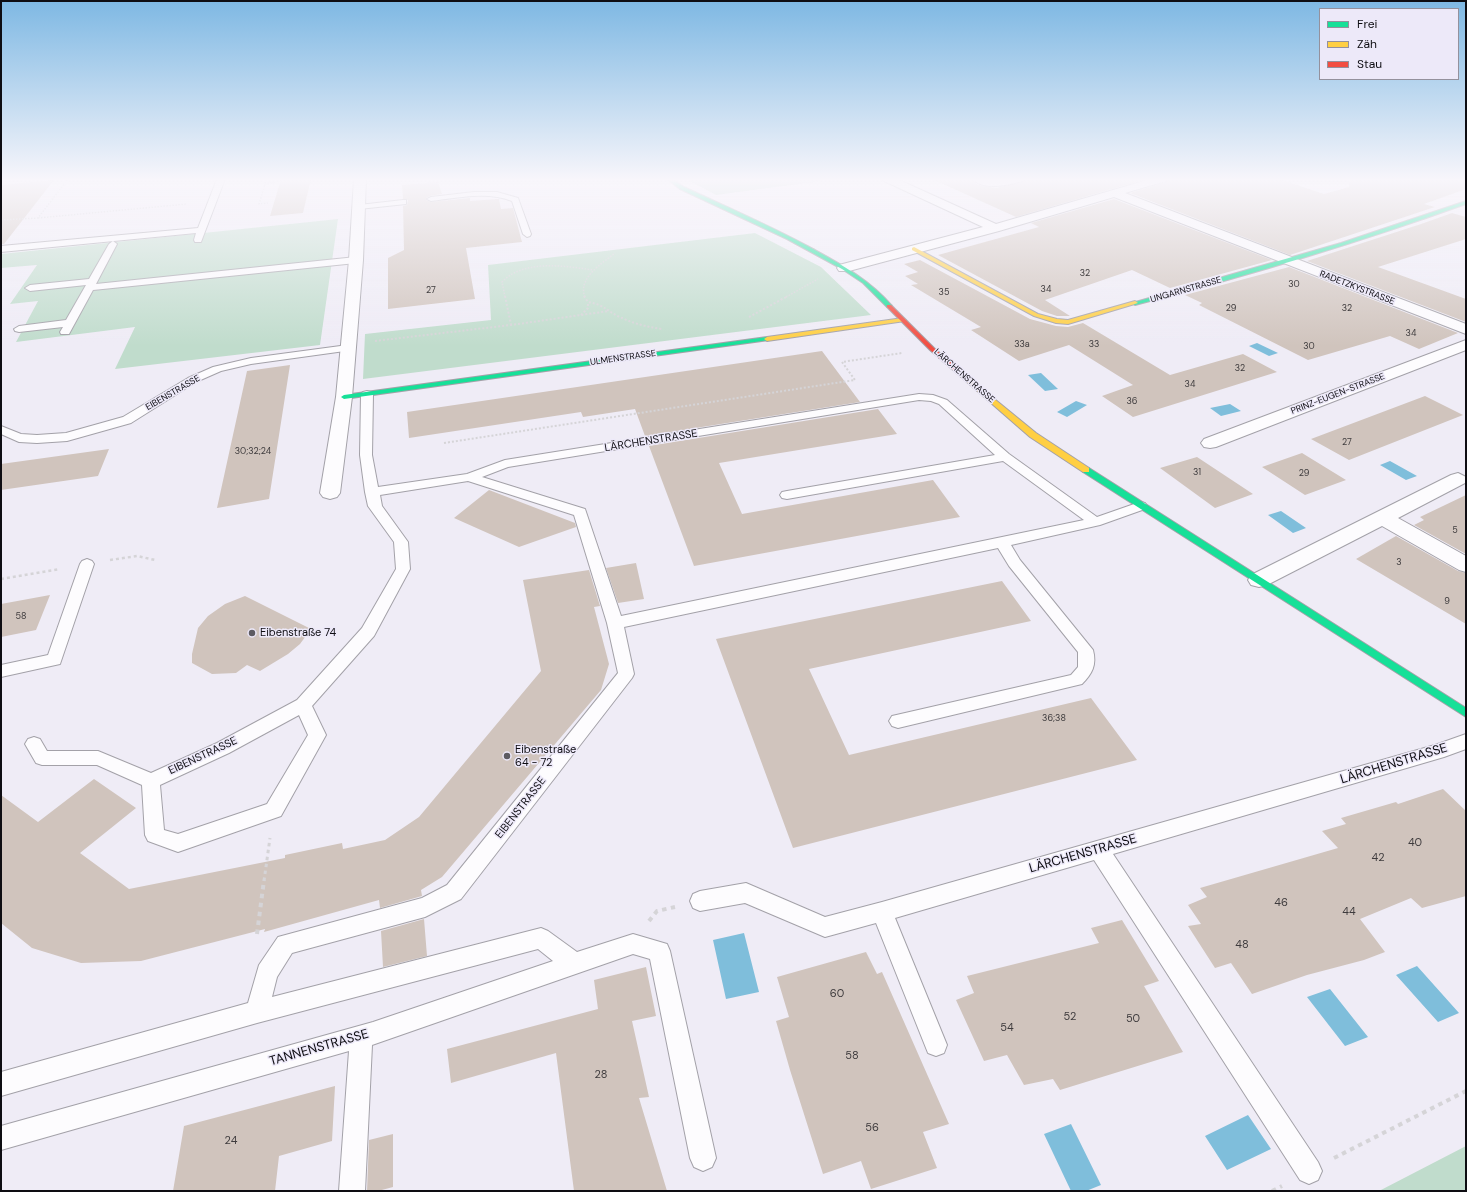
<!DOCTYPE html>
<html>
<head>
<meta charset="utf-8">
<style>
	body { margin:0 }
	#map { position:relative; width:1467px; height:1192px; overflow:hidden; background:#efecf6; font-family:"DM Sans",sans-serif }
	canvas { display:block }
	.frame { position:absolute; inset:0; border:2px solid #0e0d12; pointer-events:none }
	.legend { position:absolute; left:1319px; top:8px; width:140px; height:72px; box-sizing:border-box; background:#ede9f9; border:1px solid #94919d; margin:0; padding:5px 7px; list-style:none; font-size:12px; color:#0e0d12 }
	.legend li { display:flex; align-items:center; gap:8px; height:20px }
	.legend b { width:20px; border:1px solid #94919d }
</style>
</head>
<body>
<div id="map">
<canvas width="1467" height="1192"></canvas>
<div class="frame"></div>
<ul class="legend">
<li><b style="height:5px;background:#16e098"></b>Frei</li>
<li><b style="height:5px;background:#ffcf43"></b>Zäh</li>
<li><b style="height:5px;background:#f24e42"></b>Stau</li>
</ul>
</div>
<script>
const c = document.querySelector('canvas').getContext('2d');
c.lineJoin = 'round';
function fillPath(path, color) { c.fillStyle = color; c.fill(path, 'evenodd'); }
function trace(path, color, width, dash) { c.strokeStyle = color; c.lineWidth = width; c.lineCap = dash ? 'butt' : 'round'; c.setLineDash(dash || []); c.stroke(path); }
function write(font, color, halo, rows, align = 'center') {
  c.font = font + ' "DM Sans",sans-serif'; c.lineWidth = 3; c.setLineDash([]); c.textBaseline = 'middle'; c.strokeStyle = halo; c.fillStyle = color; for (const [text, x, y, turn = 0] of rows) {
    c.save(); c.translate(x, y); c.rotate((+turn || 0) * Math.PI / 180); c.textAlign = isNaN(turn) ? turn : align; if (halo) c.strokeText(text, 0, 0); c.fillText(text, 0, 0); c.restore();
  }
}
fillPath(new Path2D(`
	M 686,179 L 816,179 L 821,181 L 716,195 Z
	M 338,219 L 320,345 L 115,369 L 135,327 L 16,342 L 38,301 L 10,304 L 37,265 L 1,268 L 1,254 Z
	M 755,233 L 821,267 L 871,315 L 363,379 L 365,334 L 491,320 L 488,265 Z
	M 1466,1146 L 1466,1191 L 1379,1191 Z`), '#c0dccc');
fillPath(new Path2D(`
	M 1257,343 L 1278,353 L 1269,356 L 1249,346 Z
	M 1041,373 L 1058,389 L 1045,391 L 1028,375 Z
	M 1076,401 L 1087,405 L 1067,417 L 1057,412 Z
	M 1230,404 L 1241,411 L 1221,416 L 1210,408 Z
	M 1390,461 L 1417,476 L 1406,480 L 1380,465 Z
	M 1281,511 L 1306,528 L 1293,533 L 1268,515 Z
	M 744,933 L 759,992 L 726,999 L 713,940 Z
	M 1417,966 L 1459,1013 L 1438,1022 L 1396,975 Z
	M 1330,989 L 1368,1037 L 1345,1046 L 1307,997 Z
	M 1248,1115 L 1271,1149 L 1227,1170 L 1205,1136 Z
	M 1071,1124 L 1101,1185 L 1086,1191 L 1071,1191 L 1044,1134 Z`), '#7fbedb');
fillPath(new Path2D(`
	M 281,179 L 311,179 L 303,213 L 270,216 Z
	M 932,179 L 972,179 L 976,184 L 982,186 L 996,188 L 1022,182 L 1025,179 L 1146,179 L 1016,217 Z
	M 1168,179 L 1279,179 L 1324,194 L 1349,187 L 1350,179 L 1466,179 L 1466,189 L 1424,204 L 1435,207 L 1290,255 L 1130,193 L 1166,182 Z
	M 54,180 L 4,244 L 1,244 L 1,185 Z
	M 438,182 L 442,194 L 430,196 L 426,198 L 426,200 L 431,202 L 470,198 L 470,201 L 497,199 L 499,199 L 501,209 L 513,208 L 522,242 L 466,248 L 475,299 L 388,309 L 388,258 L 404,250 L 403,206 L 407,205 L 408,200 L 403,199 L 402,185 Z
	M 1114,199 L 1272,260 L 1170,288 L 1132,270 L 1045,300 L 1070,316 L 1057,316 L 1042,311 L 938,255 L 1039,227 L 1031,223 Z
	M 1452,213 L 1466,217 L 1466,239 L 1378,267 L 1466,299 L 1466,322 L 1307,261 L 1421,224 Z
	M 920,260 L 1030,319 L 1056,326 L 1068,327 L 1083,323 L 1170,375 L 1243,354 L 1277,372 L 1133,417 L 1102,396 L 1133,385 L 1069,345 L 1019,361 L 971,330 L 981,327 L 911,285 L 918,284 L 905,276 L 918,272 L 904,264 Z
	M 1289,267 L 1458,333 L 1419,349 L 1390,336 L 1308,360 L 1199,305 L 1202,303 L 1185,295 Z
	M 822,351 L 860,402 L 645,436 L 635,409 L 583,417 L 581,412 L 409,438 L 407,412 Z
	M 290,365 L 269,499 L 217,508 L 247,371 Z
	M 1425,396 L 1463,415 L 1349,460 L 1311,439 Z
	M 878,409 L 897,434 L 719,463 L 742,514 L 933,480 L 960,517 L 694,566 L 649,446 Z
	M 109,449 L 98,476 L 1,490 L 1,464 Z
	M 1302,453 L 1346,480 L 1305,495 L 1262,467 Z
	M 1197,457 L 1253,494 L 1215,508 L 1160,468 Z
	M 489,490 L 575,523 L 576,527 L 519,547 L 454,518 Z
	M 1466,495 L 1466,554 L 1414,525 L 1424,520 L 1420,517 Z
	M 1396,536 L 1458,571 L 1466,573 L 1466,624 L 1356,559 Z
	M 636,563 L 644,599 L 618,603 L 606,568 Z
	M 589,570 L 600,606 L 594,607 L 609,664 L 601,690 L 442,877 L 421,890 L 422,896 L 380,908 L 379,900 L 264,932 L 265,929 L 141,961 L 81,963 L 32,948 L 1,923 L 1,795 L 38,822 L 94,779 L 136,808 L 80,853 L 129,889 L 285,858 L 285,855 L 342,843 L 343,849 L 385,840 L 419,817 L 541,671 L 523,580 Z
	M 1002,581 L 1031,621 L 809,669 L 849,755 L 1091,698 L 1137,760 L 793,848 L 716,639 Z
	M 50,595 L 36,630 L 1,637 L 1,604 Z
	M 245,596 L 311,629 L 300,644 L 288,654 L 260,671 L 247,665 L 236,673 L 212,674 L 192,663 L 192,654 L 198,628 L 208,616 L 225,604 Z
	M 1443,789 L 1466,811 L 1466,896 L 1422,908 L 1411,898 L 1360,919 L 1385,952 L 1364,960 L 1307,975 L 1252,994 L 1231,963 L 1215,968 L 1188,926 L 1201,924 L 1188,905 L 1207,897 L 1200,888 L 1338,848 L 1322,831 L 1346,824 L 1341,818 L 1396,802 L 1398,804 Z
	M 424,919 L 427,956 L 383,967 L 381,931 Z
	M 1122,920 L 1159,981 L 1144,986 L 1183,1052 L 1060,1090 L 1053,1079 L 1024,1085 L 1007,1055 L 984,1061 L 956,1000 L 974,993 L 967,976 L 1099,943 L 1091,928 Z
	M 866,952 L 877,974 L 882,972 L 949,1124 L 923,1132 L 937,1168 L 871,1189 L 861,1161 L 823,1174 L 790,1070 L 776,1021 L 789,1017 L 777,977 Z
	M 646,967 L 656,1016 L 632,1021 L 649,1097 L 639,1098 L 667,1191 L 574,1191 L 556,1053 L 451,1083 L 447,1049 L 598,1009 L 594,980 Z
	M 335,1086 L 332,1141 L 279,1156 L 275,1191 L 173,1191 L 184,1126 Z
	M 393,1134 L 393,1187 L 378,1191 L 367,1191 L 369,1140 Z`), '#d0c4bd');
const lane = new Path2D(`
	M 217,179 L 225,179 L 201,242 L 195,242 L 194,240 L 196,233 L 1,252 L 1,246 L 198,228 Z
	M 474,192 L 497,192 L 518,198 L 531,234 L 530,236 L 527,237 L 523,234 L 512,201 C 487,191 457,198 431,201 L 427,199 L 431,197 Z
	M 403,200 L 406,200 L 406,204 L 359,209 L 355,207 L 359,205 Z
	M 113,241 L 117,244 L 96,284 L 356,257 L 361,260 L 356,263 L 93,290 L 69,334 L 61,334 L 60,332 L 63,327 L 19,332 L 15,331 L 14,329 L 19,326 L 66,320 L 86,285 L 30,291 L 25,288 L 30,285 L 89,279 L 109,244 Z
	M 348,345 L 353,348 L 352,350 L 251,364 L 221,371 L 196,382 L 131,423 L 67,441 L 37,443 L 19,442 L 1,434 L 1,426 L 21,434 L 37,435 L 66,433 L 123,417 L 188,378 L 213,367 L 251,358 Z
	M 367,391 L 371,392 L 373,394 L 372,455 L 378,487 L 467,474 L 505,460 L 919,394 L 933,395 L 947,400 L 1009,454 L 1097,517 L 1140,502 L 1145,503 L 1147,506 L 1145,509 L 1100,525 L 1011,545 L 1020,560 L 1093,650 C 1097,665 1092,674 1082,684 L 898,728 L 892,726 L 889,721 L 892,716 L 1071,675 L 1078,667 L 1078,652 L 1009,566 L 998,548 L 624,627 L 634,674 L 632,678 L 461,899 L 425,917 L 292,953 L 277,977 L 272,997 L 541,928 L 548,931 L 577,952 L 633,934 L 667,944 L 670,951 L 716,1158 L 712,1167 L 703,1171 L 694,1167 L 690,1158 L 650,959 L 633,954 L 372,1045 L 365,1191 L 339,1191 L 349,1051 L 1,1150 L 1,1126 L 373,1022 L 553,961 L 538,949 L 257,1023 L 1,1096 L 1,1072 L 248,1003 L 259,965 L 278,937 L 422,898 L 447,885 L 618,673 L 607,623 L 574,515 L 468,481 L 380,495 L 382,506 L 408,542 L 410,569 L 374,636 L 312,706 L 326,735 L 281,816 L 178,852 L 148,841 L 145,835 L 142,785 L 97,765 L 42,765 L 36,763 L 25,744 L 28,739 L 34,737 L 40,739 L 47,751 L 98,751 L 151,773 L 217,743 L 297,700 L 362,628 L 396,569 L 394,542 L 368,506 L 365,492 L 360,455 L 361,394 L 363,392 ZM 919,400 L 931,401 L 939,404 L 995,455 L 787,491 L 782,492 L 780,495 L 782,498 L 787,499 L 1003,461 L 1084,520 L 621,616 L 585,509 L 482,477 L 508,467 ZM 299,715 L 308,735 L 267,804 L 178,834 L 164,830 L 160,785 L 229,753 Z
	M 87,559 L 92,561 L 94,564 L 60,664 L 1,677 L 1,665 L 48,655 L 80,564 L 82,561 Z
	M 1466,734 L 1466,749 L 1444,757 L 1113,854 L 1318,1162 L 1322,1171 L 1318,1180 L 1309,1184 L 1300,1180 L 1094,860 L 895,918 L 947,1045 L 944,1053 L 936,1056 L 928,1053 L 876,923 L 825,937 L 745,903 L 700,911 L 693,908 L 690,901 L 693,894 L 700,891 L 746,883 L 825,917 L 882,902 L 1435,745 Z`);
const street = new Path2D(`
	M 354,179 L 366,179 L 363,260 L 352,397 L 340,493 L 337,497 L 330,499 L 323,497 L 320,493 L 336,397 L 349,260 Z
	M 882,179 L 897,179 L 996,224 L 1151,179 L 1167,179 L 1166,181 L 1125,193 L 1466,324 L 1466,334 L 1114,197 L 999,231 L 849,271 L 839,271 L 837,268 L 839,265 L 983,227 L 884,181 Z
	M 973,179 L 1024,179 L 1022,181 C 1009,185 983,191 973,179 Z
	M 1466,340 L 1466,350 L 1216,447 L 1210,448 L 1204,447 L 1201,443 L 1204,439 Z
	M 1458,473 L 1466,477 L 1465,483 L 1398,518 L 1466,556 L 1466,572 L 1459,570 L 1382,526 L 1267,585 L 1259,587 L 1251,585 L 1248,580 L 1251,575 L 1451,475 Z`);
const fast = new Path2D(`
	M 667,179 L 672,179 L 684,187 C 727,207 771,226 813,249 C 842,265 870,280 892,306 L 887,307 L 863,283 L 842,269 L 787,239 L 680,189 Z
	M 1466,201 L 1466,204 C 1357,243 1247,276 1135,305 L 1132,303 L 1341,243 Z
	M 767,337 L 769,338 L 769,340 L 344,399 L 341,397 L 344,395 Z
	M 1083,468 L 1089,468 L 1466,708 L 1466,717 L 1083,472 Z`);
const slow = new Path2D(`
	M 914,247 L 1038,314 L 1057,319 L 1068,320 L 1135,301 L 1138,303 L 1068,324 L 1056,323 L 1034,316 L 912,250 L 912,248 Z
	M 903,318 L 906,320 L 905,321 L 767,341 L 764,339 L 767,337 Z
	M 954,366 L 1036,433 L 1089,468 L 1089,472 L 1083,472 L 1030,437 L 952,369 L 951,368 Z`);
const jam = new Path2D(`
	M 887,305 L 891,305 L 934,348 L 956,367 L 956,369 L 952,369 L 930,350 L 887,307 Z`);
trace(lane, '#a3a1a8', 2);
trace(street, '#a3a1a8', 2);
trace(fast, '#a3a1a8', 2);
trace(slow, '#a3a1a8', 2);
trace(jam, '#a3a1a8', 2);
trace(new Path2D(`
	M 266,179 L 265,183 L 274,183 L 265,184 L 259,204 L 268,203
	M 38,218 L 187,204
	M 1,220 L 38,218 L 68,179
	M 505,297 L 502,282 C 524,259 565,266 593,270
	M 585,297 C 577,278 603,263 615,253
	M 786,297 L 818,279`), '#d5d4d7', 1.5, [1.5, 1.5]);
trace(new Path2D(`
	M 505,296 L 511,325
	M 584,296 L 588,302 C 606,305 607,312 622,318 C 635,324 648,327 662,329
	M 581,315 L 588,308 L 588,302
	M 749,317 L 788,296
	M 375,341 L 511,325 L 609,311
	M 444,443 L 855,380 L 842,362 L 902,353`), '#d5d4d7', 2, [2, 2]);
trace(new Path2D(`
	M 110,560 L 137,556 L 155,560
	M 1,579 L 60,569`), '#d5d4d7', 2.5, [3, 3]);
trace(new Path2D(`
	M 264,881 L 270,838`), '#d5d4d7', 3, [3.5, 3.5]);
trace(new Path2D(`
	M 649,921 L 657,911 L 675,907
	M 257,934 L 264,880
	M 1334,1158 L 1466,1091
	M 1272,1191 L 1282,1186`), '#d5d4d7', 4, [4.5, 4.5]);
fillPath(lane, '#fdfcfe');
fillPath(street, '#fdfcfe');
fillPath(fast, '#16e098');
fillPath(slow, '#ffcf43');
fillPath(jam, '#f24e42');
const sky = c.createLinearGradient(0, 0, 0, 346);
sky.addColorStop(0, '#7eb8e3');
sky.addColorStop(0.52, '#f8f6fb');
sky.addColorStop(1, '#f8f6fb00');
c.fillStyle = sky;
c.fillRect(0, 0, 1467, 346);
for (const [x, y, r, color] of [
	[252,633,4,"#5d5b62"],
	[507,756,4,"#5d5b62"]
]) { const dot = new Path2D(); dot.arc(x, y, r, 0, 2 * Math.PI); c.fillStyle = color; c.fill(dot); trace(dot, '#ede9f9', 1.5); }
write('9px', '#3e3b3d', null, [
	["32",1085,274],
	["30",1294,285],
	["34",1046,290],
	["27",431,291],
	["35",944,293],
	["29",1231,309],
	["32",1347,309],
	["34",1411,334],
	["33a",1022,345],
	["33",1094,345],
	["30",1309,347],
	["32",1240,369],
	["34",1190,385],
	["36",1132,402],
	["27",1347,443],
	["30;32;24",253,452],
	["31",1197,473],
	["29",1304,474],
	["5",1455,531],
	["3",1399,563],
	["9",1447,602],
	["58",21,617],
	["36;38",1054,719]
]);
write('9px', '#0e0d12', '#ede9f9', [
	["RADETZKYSTRASSE",1357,288,21],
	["UNGARNSTRASSE",1186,290,-16],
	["ULMENSTRASSE",623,358,-8],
	["LÄRCHENSTRASSE",964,376,41],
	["EIBENSTRASSE",173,393,-30],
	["PRINZ-EUGEN-STRASSE",1338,394,-21]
]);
write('11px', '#0e0d12', '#ede9f9', [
	["LÄRCHENSTRASSE",651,441,-9],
	["EIBENSTRASSE",203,756,-25],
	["EIBENSTRASSE",521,808,-52]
]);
write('11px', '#0e0d12', '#ede9f9', [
	["Eibenstraße 74",260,633],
	["Eibenstraße",515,750],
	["64 - 72",515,763]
], 'left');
write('11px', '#3e3b3d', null, [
	["40",1415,843],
	["42",1378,858],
	["46",1281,903],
	["44",1349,912],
	["48",1242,945],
	["60",837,994],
	["52",1070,1017],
	["50",1133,1019],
	["54",1007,1028],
	["58",852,1056],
	["28",601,1075],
	["56",872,1128],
	["24",231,1141]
]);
write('13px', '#0e0d12', '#ede9f9', [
	["LÄRCHENSTRASSE",1394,764,-17],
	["LÄRCHENSTRASSE",1083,854,-16],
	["TANNENSTRASSE",319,1048,-16]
]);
</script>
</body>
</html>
